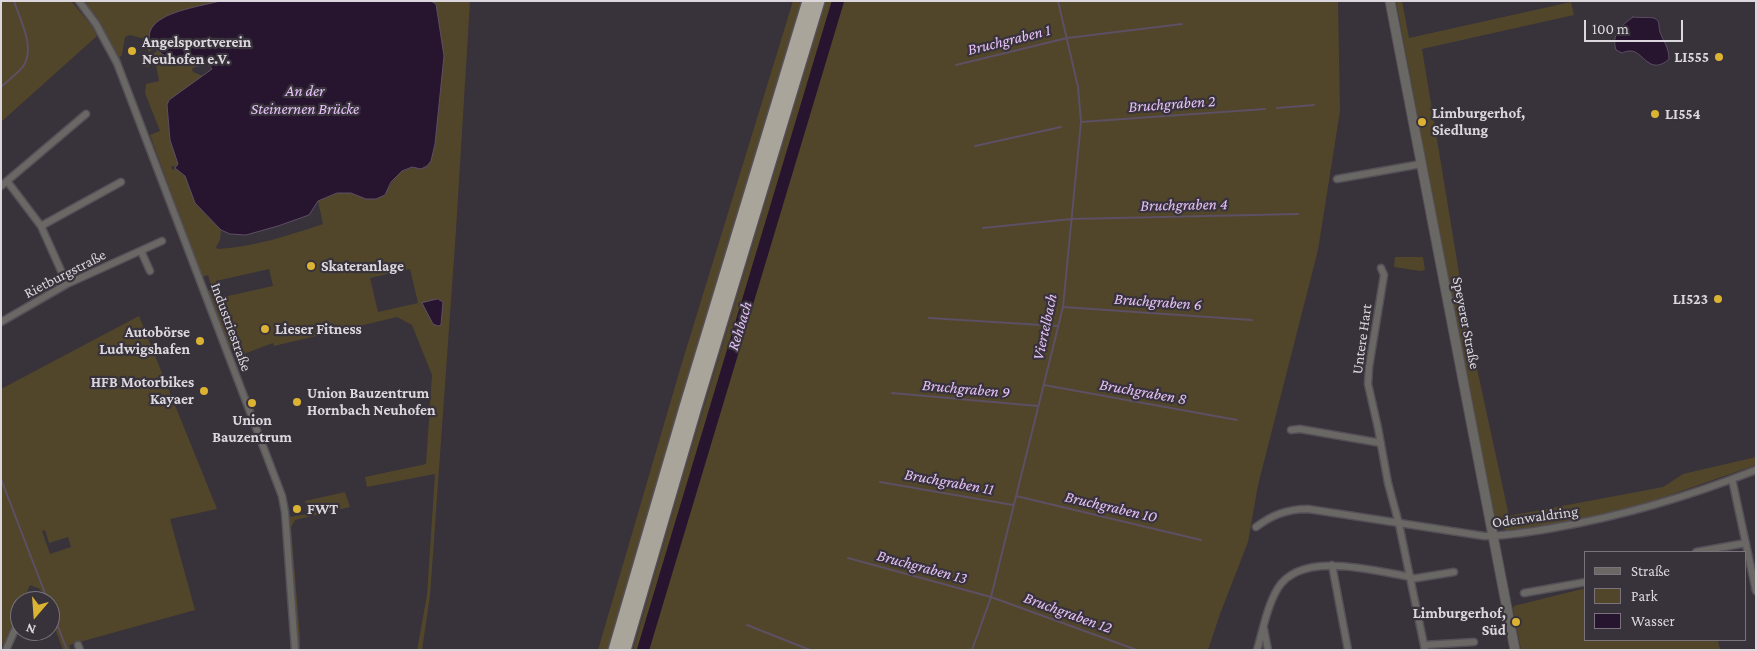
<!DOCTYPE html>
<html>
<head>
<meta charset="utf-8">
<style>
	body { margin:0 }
	#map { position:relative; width:1757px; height:651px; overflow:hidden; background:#38323b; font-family:"Crimson Pro",serif }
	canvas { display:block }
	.frame { position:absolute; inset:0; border:2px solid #dbd7dd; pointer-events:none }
	.legend { position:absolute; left:1584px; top:551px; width:162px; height:90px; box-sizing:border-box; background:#38323b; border:1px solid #79747c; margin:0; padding:6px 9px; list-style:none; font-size:15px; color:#dbd7dd }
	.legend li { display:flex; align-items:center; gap:10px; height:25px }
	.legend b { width:25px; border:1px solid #79747c }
	.north { position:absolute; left:10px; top:591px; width:50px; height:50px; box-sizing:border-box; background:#38323b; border:1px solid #79747c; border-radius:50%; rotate:198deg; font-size:14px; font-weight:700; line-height:20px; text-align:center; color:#dbd7dd }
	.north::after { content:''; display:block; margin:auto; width:18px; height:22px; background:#dcb233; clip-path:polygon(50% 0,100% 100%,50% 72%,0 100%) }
	.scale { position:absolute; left:1584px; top:20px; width:99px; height:22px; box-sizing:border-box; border:2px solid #dbd7dd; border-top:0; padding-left:6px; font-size:15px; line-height:18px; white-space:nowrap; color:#dbd7dd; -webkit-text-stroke:4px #38323b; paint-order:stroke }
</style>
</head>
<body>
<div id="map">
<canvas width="1757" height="651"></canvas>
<div class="frame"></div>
<ul class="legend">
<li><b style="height:6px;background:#6a6864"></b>Straße</li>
<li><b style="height:14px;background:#51462a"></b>Park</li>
<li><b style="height:14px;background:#271530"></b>Wasser</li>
</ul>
<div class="north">N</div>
<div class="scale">100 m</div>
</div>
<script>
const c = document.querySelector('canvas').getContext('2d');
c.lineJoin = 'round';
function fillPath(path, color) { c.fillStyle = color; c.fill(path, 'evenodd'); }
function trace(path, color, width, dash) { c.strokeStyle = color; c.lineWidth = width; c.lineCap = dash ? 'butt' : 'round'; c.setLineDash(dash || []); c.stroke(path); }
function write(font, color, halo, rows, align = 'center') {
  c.font = font + ' "Crimson Pro",serif'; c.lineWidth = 4.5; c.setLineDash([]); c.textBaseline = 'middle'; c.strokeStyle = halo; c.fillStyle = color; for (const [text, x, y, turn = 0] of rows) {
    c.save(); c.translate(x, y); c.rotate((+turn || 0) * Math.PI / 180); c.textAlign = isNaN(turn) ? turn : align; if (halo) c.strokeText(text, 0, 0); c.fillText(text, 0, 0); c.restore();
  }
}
fillPath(new Path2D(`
	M 1,1 L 71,1 L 92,26 L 97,36 L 1,122 Z
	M 84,1 L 220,1 L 172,14 L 151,44 L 154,48 L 149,52 L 145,46 L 145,39 L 130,35 L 125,37 L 122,55 L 119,58 L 100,22 Z
	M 431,1 L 470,1 L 456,230 L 430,596 L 422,650 L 417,650 L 427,595 L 435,474 L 367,487 L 365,477 L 426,464 L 432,375 L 412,325 L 397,317 L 274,346 L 273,343 L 241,355 L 237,346 L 229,347 L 208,291 L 212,289 L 208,275 L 202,277 L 150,135 L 160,131 L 145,93 L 146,84 L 159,81 L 156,65 L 145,67 L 144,62 L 158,50 L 179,61 L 196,66 L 192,69 L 193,72 L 203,76 L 169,100 L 167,105 L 170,140 L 178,164 L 175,167 L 172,166 L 171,168 L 173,170 L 175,168 L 185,176 L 195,203 L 221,230 L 220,240 L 216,247 L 218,249 C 255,247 289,235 323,224 L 318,201 L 337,193 L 351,193 L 366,199 L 385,195 C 393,179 402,164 421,169 L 431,161 L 435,144 L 444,56 L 436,4 ZM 269,269 L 273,286 L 219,298 L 216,281 ZM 410,269 L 418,303 L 378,312 L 370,278 Z
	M 793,1 L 802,1 L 691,369 L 608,650 L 598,650 L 681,366 Z
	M 826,1 L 1338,1 L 1340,111 L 1318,250 L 1258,485 L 1248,542 L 1220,614 L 1208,650 L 633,650 L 685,470 Z
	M 1396,1 L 1402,1 L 1409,38 L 1571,2 L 1574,15 L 1422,49 L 1468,327 L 1509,516 L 1663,487 L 1683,474 L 1756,457 L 1756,465 L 1653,501 L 1589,518 L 1508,531 L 1498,525 L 1495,526 L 1423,155 L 1422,140 Z
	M 1395,257 L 1423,257 L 1425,270 L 1420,271 L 1394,267 Z
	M 139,316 L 217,509 L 170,519 L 195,610 L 69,645 L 71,650 L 63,650 L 50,615 L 50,601 L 45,601 L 40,589 L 30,585 L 23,601 L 20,601 L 20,608 L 4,645 L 1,644 L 1,389 ZM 45,530 L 49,543 L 68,537 L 71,547 L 50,554 L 42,531 Z
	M 345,492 L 350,507 L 295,520 L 291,527 L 300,637 L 300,650 L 299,650 L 289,517 L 308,514 L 305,501 Z
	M 1586,588 L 1586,640 L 1718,640 L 1720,650 L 1521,650 L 1513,608 L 1514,606 Z`), '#51462a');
const water = new Path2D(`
	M 220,1 L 431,1 L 436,4 L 444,56 L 435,144 L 431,161 L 427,166 L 421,169 L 412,167 L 402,171 L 391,182 L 385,195 L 376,199 L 366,199 L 351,193 L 337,193 L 318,201 L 309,215 L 278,226 L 246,235 L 230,234 L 221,230 L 195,203 L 185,176 L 175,168 L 178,164 L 170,140 L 167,105 L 169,100 L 212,69 L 207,63 C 204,64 199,66 196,66 C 179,65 135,47 154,25 C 166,11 201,6 220,1 Z
	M 1633,17 C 1640,18 1649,17 1654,18 C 1661,21 1658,26 1660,32 C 1663,41 1669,47 1669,59 C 1649,77 1643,50 1630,51 C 1627,51 1624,52 1622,53 L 1616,50 C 1611,34 1621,26 1633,17 Z
	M 438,299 L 443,302 L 441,325 L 438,326 L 433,324 L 422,303 Z`);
fillPath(water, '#271530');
trace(water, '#5d4f64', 1);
trace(new Path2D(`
	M 1,4 L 1,12
	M 956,65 L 1067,38 L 1182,24
	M 1,87 C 8,80 19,73 24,65 C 35,46 20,20 14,1
	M 1277,108 L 1314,105
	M 1081,122 L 1265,109
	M 975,146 L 1061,127
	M 983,228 L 1071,219 L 1298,214
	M 1063,307 L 1252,320
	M 929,318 L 1058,326
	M 1044,385 L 1237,420
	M 892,393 L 1038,406
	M 1,479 L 48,601
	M 880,482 L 1013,505
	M 1016,496 L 1201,540
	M 848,558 L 991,597 L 1137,650
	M 50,606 L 67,650
	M 747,625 L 810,650
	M 972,650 L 991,597 L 1063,307 L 1081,122 L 1078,87 L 1058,1`), '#5d4f64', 2);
trace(new Path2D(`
	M 643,650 L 838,1`), '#271530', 12);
const minor = new Path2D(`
	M 79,1 L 96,24 L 117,63 L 282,496 L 285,512 L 295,650
	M 1337,179 L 1421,164
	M 7,181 L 41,226 L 67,284
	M 1,186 L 86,114
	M 41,226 L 121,182
	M 141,251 L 150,271
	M 1381,268 L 1384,275 L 1369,367 L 1368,384 L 1378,428 L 1388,483 L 1399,524 L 1425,650
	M 1,322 L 67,284 L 162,241
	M 1291,430 L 1300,429 L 1381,443
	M 1732,479 L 1756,591
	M 1256,527 C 1272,515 1287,509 1308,509 L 1484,536 C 1507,536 1530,532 1553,528 C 1623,516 1690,496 1756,470
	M 1696,552 L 1746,543
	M 1332,565 L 1348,650
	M 1411,579 L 1454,572
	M 1524,593 L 1586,582
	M 28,601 L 30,596
	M 1264,629 L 1268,650
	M 78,645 L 80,650
	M 1424,645 L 1474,642
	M 6,650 L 20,618
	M 1257,650 C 1263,630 1267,606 1278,588 C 1302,550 1374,571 1411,577`);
const tertiary = new Path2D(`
	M 1390,1 L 1515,650`);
const trunk = new Path2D(`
	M 614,650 L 685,407 L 808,1
	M 625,650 L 696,407 L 819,1`);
trace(minor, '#555058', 9);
trace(tertiary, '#555058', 11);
trace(trunk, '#555058', 14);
trace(minor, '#6a6864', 6);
trace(tertiary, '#6a6864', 9);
trace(trunk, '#a9a59a', 11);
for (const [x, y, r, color] of [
	[132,51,5,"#dcb233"],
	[1719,57,5,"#dcb233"],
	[1655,114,5,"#dcb233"],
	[1422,122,5,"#dcb233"],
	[311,266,5,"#dcb233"],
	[1718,299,5,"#dcb233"],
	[265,329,5,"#dcb233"],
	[200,341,5,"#dcb233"],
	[204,391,5,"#dcb233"],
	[297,402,5,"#dcb233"],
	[252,403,5,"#dcb233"],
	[297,509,5,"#dcb233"],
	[1516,622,5,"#dcb233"]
]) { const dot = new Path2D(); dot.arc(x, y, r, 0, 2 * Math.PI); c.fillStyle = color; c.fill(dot); trace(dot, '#38323b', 2); }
write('bold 15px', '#dbd7dd', '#38323b', [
	["Angelsportverein",142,42],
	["Neuhofen e.V.",142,59],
	["LI555",1709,57,"right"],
	["Limburgerhof,",1432,113],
	["Siedlung",1432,130],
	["LI554",1665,114],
	["Skateranlage",321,266],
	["LI523",1708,299,"right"],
	["Lieser Fitness",275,329],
	["Autobörse",190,332,"right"],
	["Ludwigshafen",190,349,"right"],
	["HFB Motorbikes",194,382,"right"],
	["Kayaer",194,399,"right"],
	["Union Bauzentrum",307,393],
	["Hornbach Neuhofen",307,410],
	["Union",252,420,"center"],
	["Bauzentrum",252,437,"center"],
	["FWT",307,509],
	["Limburgerhof,",1506,613,"right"],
	["Süd",1506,630,"right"]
], 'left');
write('15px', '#dbd7dd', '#38323b', [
	["Rietburgstraße",65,274,-27],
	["Speyerer Straße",1466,323,79],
	["Industriestraße",231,327,70],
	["Untere Hart",1362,339,-82],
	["Odenwaldring",1535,517,-8]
]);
write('italic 16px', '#e5c1f8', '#38323b', [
	["Bruchgraben 1",1009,40,-14],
	["An der",305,91],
	["Steinernen Brücke",305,109],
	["Bruchgraben 2",1172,104,-4],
	["Bruchgraben 4",1184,205,-1],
	["Bruchgraben 6",1158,302,4],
	["Rehbach",740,326,-73],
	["Viertelbach",1045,327,-78],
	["Bruchgraben 9",966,389,5],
	["Bruchgraben 8",1143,392,10],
	["Bruchgraben 11",949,482,10],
	["Bruchgraben 10",1111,507,13],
	["Bruchgraben 13",922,567,15],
	["Bruchgraben 12",1068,613,20]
]);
</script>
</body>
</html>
